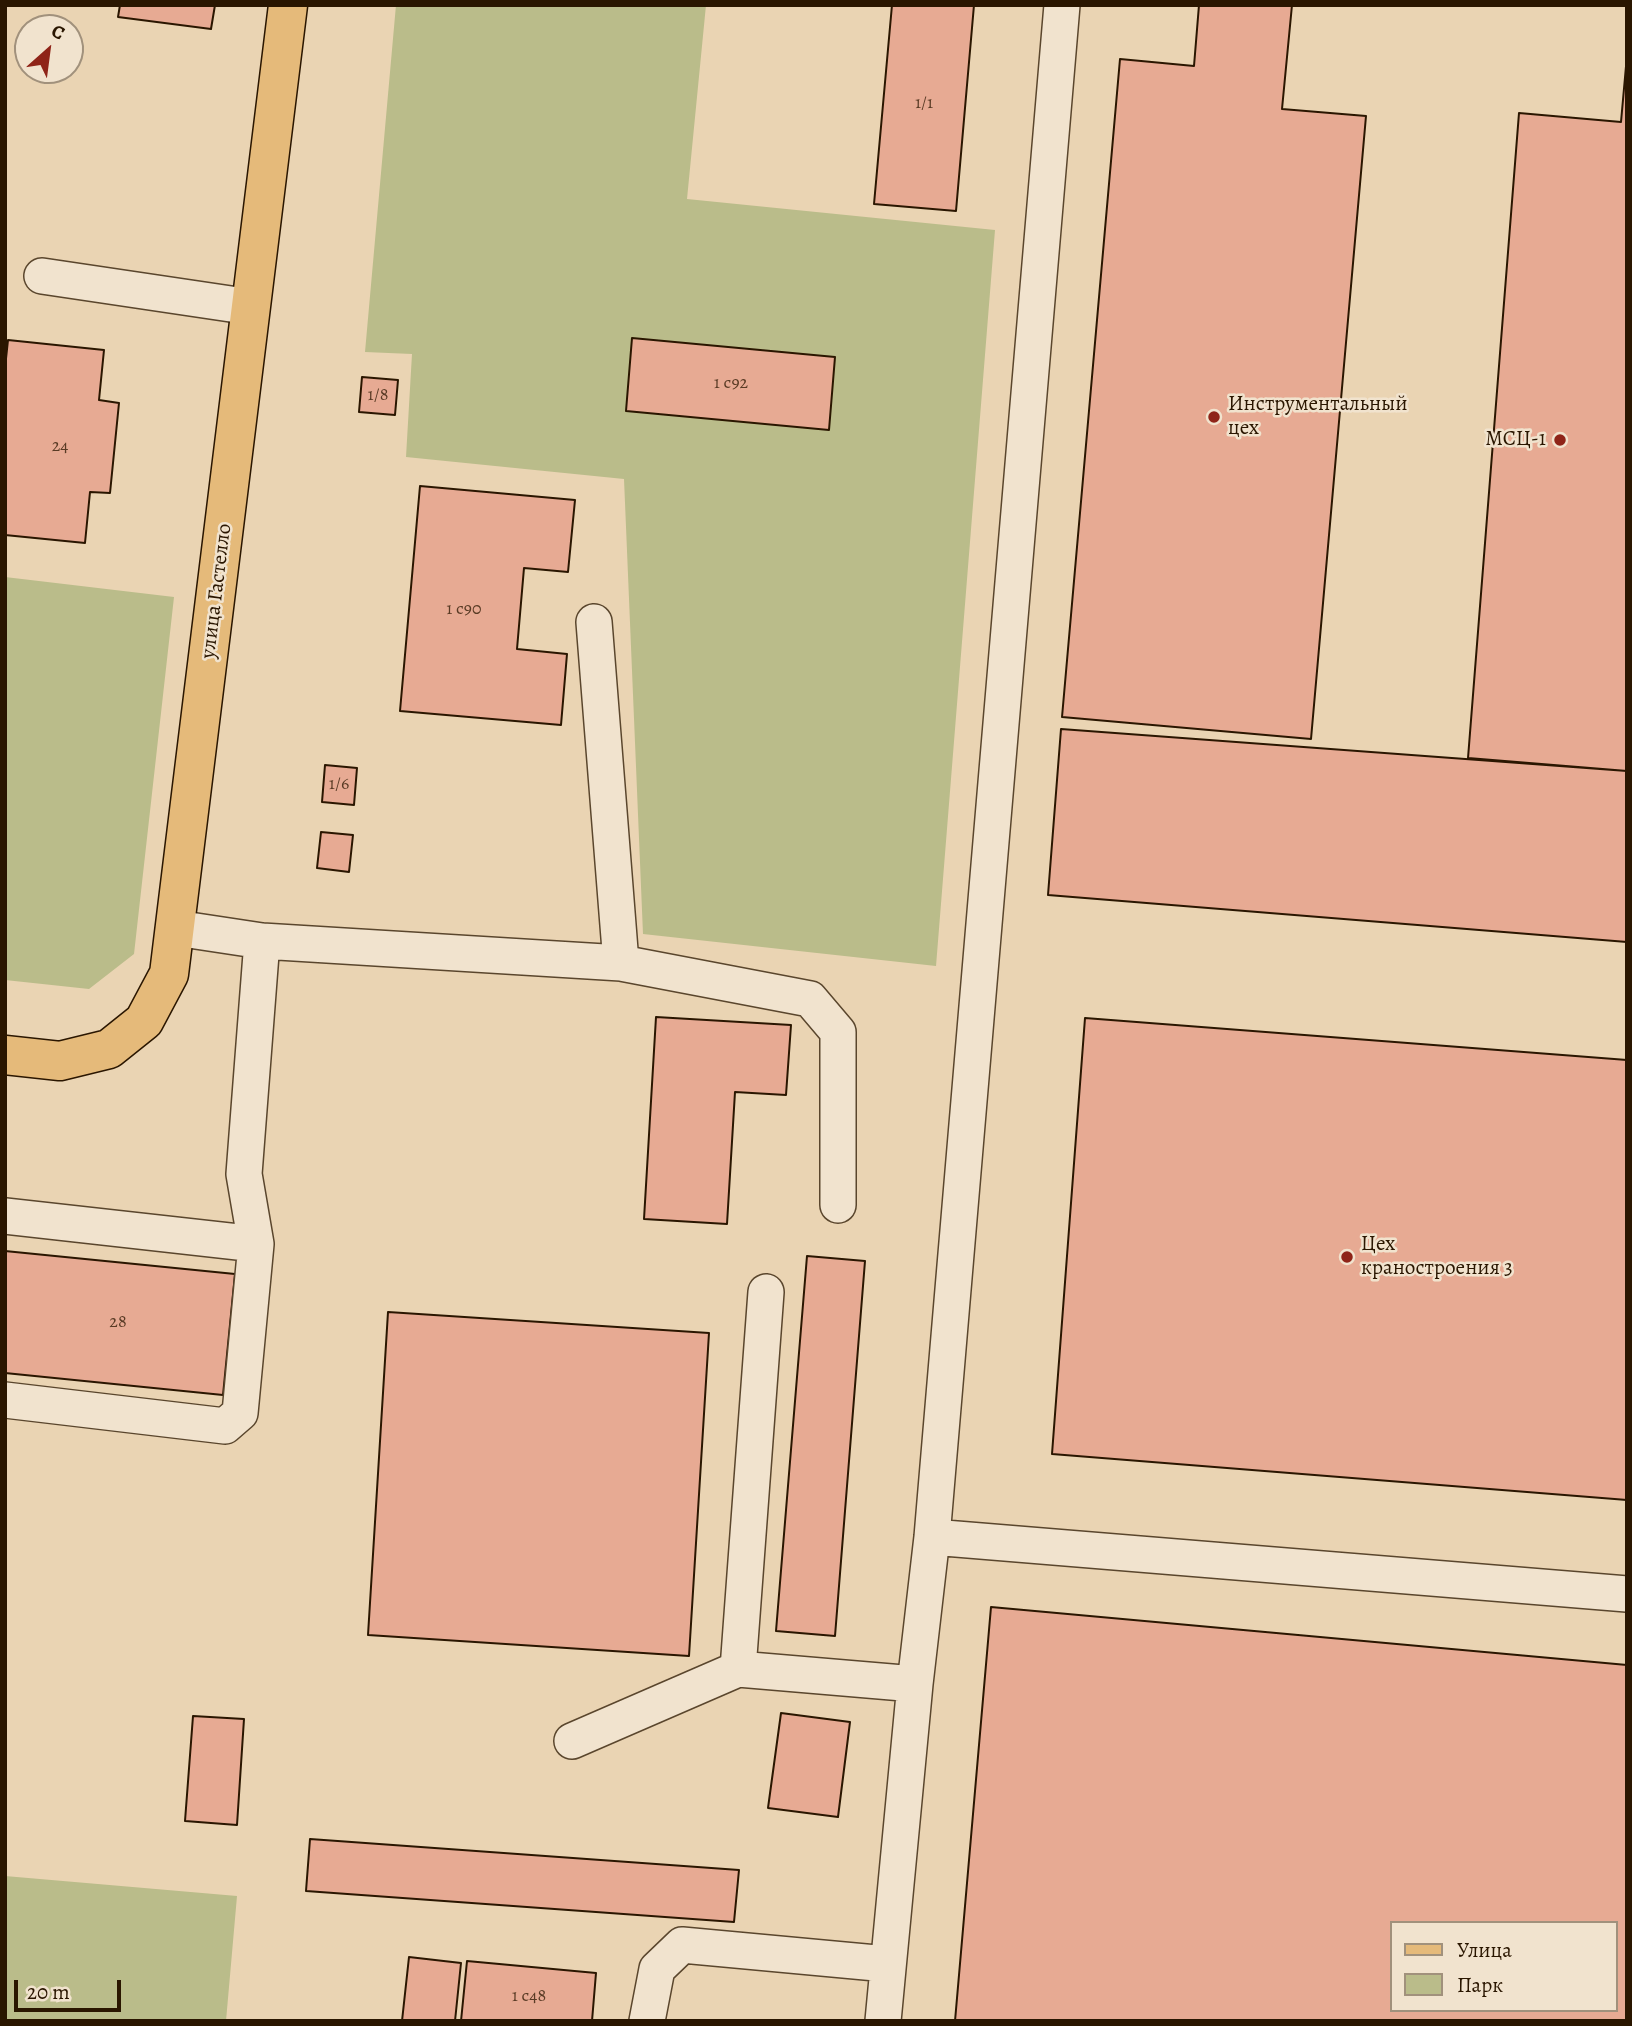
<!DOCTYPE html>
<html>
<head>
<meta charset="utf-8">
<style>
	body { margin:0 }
	#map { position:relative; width:1632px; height:2026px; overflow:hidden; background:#ead4b3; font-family:Alegreya,serif }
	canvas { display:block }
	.frame { position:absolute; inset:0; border:7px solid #2a1600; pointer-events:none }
	.legend { position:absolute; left:1390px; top:1921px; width:228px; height:91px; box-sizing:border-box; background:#f1e3ce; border:2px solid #a1917c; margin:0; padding:9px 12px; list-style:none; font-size:21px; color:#2a1600 }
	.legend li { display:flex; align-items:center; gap:14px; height:35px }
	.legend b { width:35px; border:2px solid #a1917c }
	.north { position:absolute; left:14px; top:14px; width:70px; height:70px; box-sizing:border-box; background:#f1e3ce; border:2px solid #a1917c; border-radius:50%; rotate:28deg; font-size:19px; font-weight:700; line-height:28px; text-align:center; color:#2a1600 }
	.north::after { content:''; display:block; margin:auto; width:24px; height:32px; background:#8f2418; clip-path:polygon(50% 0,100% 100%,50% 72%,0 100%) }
	.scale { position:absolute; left:14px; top:1980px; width:107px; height:32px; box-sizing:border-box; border:4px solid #2a1600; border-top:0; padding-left:9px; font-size:21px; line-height:24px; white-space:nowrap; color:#2a1600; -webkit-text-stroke:5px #f1e3ce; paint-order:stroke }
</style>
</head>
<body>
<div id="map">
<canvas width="1632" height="2026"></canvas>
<div class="frame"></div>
<ul class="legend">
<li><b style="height:9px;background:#e5ba7a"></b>Улица</li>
<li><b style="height:19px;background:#babc8a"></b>Парк</li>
</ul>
<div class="north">С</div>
<div class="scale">20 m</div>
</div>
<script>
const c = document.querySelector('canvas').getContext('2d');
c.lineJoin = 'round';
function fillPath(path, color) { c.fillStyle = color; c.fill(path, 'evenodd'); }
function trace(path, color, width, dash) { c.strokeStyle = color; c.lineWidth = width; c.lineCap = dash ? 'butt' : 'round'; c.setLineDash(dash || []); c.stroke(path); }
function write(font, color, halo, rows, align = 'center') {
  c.font = font + ' Alegreya,serif'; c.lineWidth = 5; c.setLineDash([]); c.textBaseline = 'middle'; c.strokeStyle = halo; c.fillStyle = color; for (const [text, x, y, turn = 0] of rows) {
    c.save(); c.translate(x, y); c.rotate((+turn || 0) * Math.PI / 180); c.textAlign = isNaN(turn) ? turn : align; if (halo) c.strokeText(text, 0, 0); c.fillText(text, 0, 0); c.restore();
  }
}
fillPath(new Path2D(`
	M 396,5 L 706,5 L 687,199 L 995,230 L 936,966 L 643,934 L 624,479 L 406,457 L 412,354 L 365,352 Z
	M 5,577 L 174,597 L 134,954 L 89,989 L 5,980 Z
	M 5,1876 L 237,1896 L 226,2021 L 5,2021 Z`), '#babc8a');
const building = new Path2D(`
	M 120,5 L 215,5 L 211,29 L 118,17 Z
	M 892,5 L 974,5 L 956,211 L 874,204 Z
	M 1199,5 L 1292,5 L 1282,109 L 1366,116 L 1311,739 L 1062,717 L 1120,59 L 1194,66 Z
	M 1627,55 L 1627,771 L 1468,758 L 1519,113 L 1621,122 Z
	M 632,338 L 835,357 L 829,430 L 626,411 Z
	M 8,340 L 104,350 L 99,400 L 119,403 L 110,493 L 90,492 L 85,543 L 5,535 L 5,368 Z
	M 362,377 L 398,380 L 395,415 L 359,412 Z
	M 420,486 L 575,500 L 568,572 L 524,568 L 517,649 L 567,654 L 561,725 L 400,711 Z
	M 1061,729 L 1627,771 L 1627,942 L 1048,895 Z
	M 325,765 L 357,768 L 354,805 L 322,802 Z
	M 321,832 L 353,835 L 349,872 L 317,868 Z
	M 656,1017 L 791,1025 L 786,1095 L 735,1092 L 727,1224 L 644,1219 Z
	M 1085,1018 L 1627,1060 L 1627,1500 L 1052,1454 Z
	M 5,1251 L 235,1274 L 223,1395 L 5,1373 Z
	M 807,1256 L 865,1261 L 835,1636 L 776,1631 Z
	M 388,1312 L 709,1333 L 689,1656 L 368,1635 Z
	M 991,1607 L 1627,1665 L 1627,2021 L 955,2021 ZM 1392,1923 L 1616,1923 L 1616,2010 L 1392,2010 Z
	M 781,1713 L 850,1722 L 838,1817 L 768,1808 Z
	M 193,1716 L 244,1719 L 237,1825 L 185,1821 Z
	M 310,1839 L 739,1870 L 734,1922 L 306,1891 Z
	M 409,1957 L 461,1963 L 455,2021 L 402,2021 Z
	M 467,1961 L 596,1973 L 592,2021 L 461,2021 Z`);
fillPath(building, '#e7aa93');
trace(building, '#2a1600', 2);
const minor = new Path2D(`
	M 42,276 L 251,307
	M 594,622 L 621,963
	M 176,928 L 262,941 L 621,963 L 810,999 L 838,1032 L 838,1205
	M 5,1216 L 256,1244
	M 5,1400 L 225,1426 L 240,1413 L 256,1244 L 244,1174 L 262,941
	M 932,1537 L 1627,1594
	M 738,1669 L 766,1292
	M 572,1741 L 738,1669 L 915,1684
	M 647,2021 L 657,1969 L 682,1945 L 887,1964
	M 883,2021 L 915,1684 L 932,1537 L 1062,5`);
const major = new Path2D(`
	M 5,1055 L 60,1061 L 109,1049 L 144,1021 L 169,974 L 288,5`);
trace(minor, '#5a462d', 38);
trace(major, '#2a1600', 41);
trace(minor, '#f1e3ce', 35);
trace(major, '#e5ba7a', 38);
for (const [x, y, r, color] of [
	[1214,417,7,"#8f2418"],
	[1560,440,7,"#8f2418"],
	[1347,1257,7,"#8f2418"]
]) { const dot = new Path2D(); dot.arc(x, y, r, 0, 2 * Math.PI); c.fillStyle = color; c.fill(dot); trace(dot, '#f1e3ce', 2.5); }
write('18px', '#593b25', null, [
	["1/1",924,104],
	["1 с92",731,384],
	["1/8",378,396],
	["24",60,447],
	["1 с90",464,610],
	["1/6",339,785],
	["28",118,1323],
	["1 с48",529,1997]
]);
write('21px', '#2a1600', '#f1e3ce', [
	["Инструментальный",1228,405],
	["цех",1228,429],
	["МСЦ-1",1546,440,"right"],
	["Цех",1361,1245],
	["краностроения 3",1361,1269]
], 'left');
write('21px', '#2a1600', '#f1e3ce', [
	["улица Гастелло",217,591,-83]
]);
</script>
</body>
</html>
